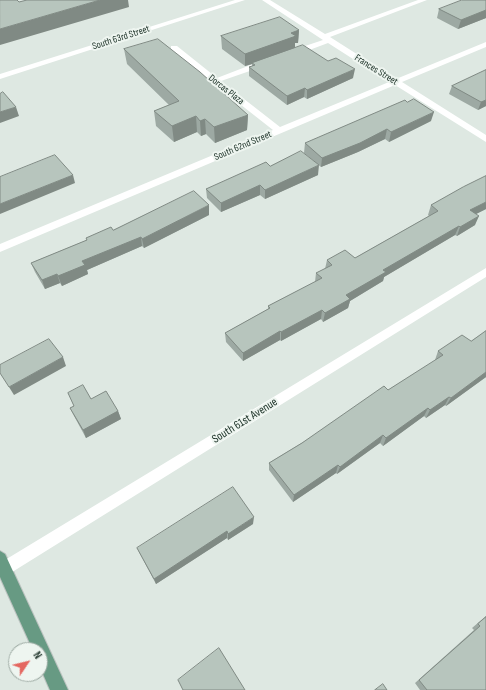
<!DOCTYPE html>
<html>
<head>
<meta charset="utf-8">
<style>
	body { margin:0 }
	#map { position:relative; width:486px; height:690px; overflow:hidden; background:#dee8e2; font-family:"Sofia Sans Condensed",sans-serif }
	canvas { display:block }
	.north { position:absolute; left:8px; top:642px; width:40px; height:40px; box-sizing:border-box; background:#eef5f0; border:1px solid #9ca9a2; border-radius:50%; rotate:55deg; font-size:11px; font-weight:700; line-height:16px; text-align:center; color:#21362c }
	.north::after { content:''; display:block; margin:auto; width:14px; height:18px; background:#e46760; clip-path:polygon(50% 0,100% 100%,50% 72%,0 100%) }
</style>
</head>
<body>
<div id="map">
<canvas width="486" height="690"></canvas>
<div class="north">N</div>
</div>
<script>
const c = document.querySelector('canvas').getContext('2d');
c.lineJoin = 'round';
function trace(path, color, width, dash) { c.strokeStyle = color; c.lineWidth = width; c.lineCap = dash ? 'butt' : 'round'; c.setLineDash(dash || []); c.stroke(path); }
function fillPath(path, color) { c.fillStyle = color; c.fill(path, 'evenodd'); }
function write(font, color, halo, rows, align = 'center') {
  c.font = font + ' "Sofia Sans Condensed",sans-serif'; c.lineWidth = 4; c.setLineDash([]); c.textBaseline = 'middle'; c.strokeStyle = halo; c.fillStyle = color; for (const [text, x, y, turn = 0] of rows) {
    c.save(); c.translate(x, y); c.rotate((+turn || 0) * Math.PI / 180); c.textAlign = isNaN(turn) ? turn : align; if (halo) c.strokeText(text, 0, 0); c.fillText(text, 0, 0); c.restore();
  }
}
const major = new Path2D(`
	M 0,551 L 5,554 L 68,690 L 50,690 L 40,667 L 40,650 L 33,650 L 0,577 Z`);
trace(major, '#bcc3c0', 2);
fillPath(new Path2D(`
	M 235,0 L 245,0 L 0,79 L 0,74 Z
	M 262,0 L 270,0 L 325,34 L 418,0 L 427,0 L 330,37 L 396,79 L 486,42 L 486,47 L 402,82 L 486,135 L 486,142 L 395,85 L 0,252 L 0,244 L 273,130 L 171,50 L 171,46 L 177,46 L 217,78 L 261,61 L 267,61 L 267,65 L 221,81 L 280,127 L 389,82 L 328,43 L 296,55 L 290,55 L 290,51 L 323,40 Z
	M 486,268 L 486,277 L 9,574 L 4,577 L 0,575 L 0,563 Z`), '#fff');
fillPath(major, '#679a83');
fillPath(new Path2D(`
	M 486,0 L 486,18 L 458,29 L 437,18 L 439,9 Z
	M 299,30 L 298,43 L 295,43 L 295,47 L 353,78 L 307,99 L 304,97 L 287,105 L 249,76 L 249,67 L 252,66 L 252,64 L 245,66 L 222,49 L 221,36 Z
	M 124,49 L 248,115 L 247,130 L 215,143 L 206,134 L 201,136 L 197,132 L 174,142 L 156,126 L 154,111 L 169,105 L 127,64 Z
	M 486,70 L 486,106 L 478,110 L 449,94 L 452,86 Z
	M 431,121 L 389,142 L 385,139 L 358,152 L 321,167 L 304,153 L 305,143 Z
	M 270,166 L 318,175 L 265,199 L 260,195 L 221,212 L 207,198 L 206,189 Z
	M 486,176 L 486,209 L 476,214 L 475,225 L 457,236 L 455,235 L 384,277 L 383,281 L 350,301 L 348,308 L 323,322 L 321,319 L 281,341 L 280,340 L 243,361 L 226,342 L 225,333 L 268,309 L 268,306 L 315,282 L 316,273 L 325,269 L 327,260 L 355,258 L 429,216 L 428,215 L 431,205 Z
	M 209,215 L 144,248 L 142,246 L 87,270 L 88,274 L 62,286 L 60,283 L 45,289 L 35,272 L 31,263 L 87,240 L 86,238 L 113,230 Z
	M 486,331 L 486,377 L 446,406 L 445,405 L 426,418 L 424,416 L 383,446 L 380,443 L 337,474 L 336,473 L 293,502 L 269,470 L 269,463 L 388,390 L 435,361 L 435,360 L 438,351 L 471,341 Z
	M 68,393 L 91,399 L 118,411 L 121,419 L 86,438 L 74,416 L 70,408 L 74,406 Z
	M 253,524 L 228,540 L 227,538 L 156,584 L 140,554 L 137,548 Z
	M 486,616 L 486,690 L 420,690 L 415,683 L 474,630 L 472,628 Z`), '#9da9a3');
fillPath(new Path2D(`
	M 100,0 L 128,0 L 129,7 L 0,45 L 0,29 Z
	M 486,10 L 486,18 L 458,29 L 461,20 Z
	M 299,30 L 298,43 L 295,43 L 295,48 L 252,63 L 252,64 L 245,66 L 245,54 L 291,33 Z
	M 355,69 L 353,78 L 307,99 L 307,90 Z
	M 305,88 L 304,97 L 287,105 L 287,96 Z
	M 486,100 L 486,106 L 478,110 L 481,102 Z
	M 16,107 L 19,116 L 0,123 L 0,112 Z
	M 434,112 L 431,121 L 389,142 L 391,132 Z
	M 248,115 L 247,130 L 215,143 L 214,127 Z
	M 196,116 L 197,132 L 174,142 L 172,126 Z
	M 205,119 L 206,134 L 201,136 L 200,121 Z
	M 387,129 L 385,139 L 358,152 L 321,167 L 322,158 Z
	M 319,165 L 318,175 L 265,199 L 265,190 Z
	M 73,175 L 75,183 L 0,214 L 0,204 Z
	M 260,185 L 260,195 L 221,212 L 221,203 Z
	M 486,202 L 486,209 L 466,219 L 470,210 Z
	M 209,205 L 209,215 L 144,248 L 142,239 Z
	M 479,216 L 475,225 L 457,236 L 460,227 Z
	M 459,226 L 455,235 L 384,277 L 383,281 L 350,301 L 348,308 L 323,322 L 325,313 L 346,295 L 383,270 Z
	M 141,237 L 142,246 L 87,270 L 88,274 L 62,286 L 58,276 L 82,261 Z
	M 57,274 L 60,283 L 45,289 L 42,280 Z
	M 322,310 L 321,319 L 281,341 L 281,332 Z
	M 280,331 L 280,340 L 243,361 L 243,353 Z
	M 63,357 L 66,366 L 14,395 L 9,387 Z
	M 486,372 L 486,377 L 446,406 L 451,398 Z
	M 449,397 L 445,405 L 426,418 L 430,410 Z
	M 428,408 L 424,416 L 383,446 L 386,438 Z
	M 118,411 L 121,419 L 86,438 L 83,430 Z
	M 383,435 L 380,443 L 337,474 L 340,467 Z
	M 338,465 L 336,473 L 293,502 L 294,495 Z
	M 254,517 L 253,524 L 228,540 L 228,534 Z
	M 227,531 L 227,538 L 156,584 L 154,579 Z`), '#808a84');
const building = new Path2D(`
	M 0,0 L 17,0 L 19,2 L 27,0 L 100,0 L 0,29 Z
	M 462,0 L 486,0 L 486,10 L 461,20 L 439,9 Z
	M 280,17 L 299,30 L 291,33 L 296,36 L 245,54 L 221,36 Z
	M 158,39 L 200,72 L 248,115 L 214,127 L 205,119 L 200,121 L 196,116 L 172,126 L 154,111 L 179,101 L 124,49 Z
	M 303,45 L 328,61 L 336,58 L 355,69 L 307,90 L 305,88 L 287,96 L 249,67 L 255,65 L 252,63 Z
	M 486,70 L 486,100 L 481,102 L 452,86 Z
	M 3,92 L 16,107 L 0,112 L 0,94 Z
	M 414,99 L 434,112 L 391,132 L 387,129 L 360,143 L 322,158 L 305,143 L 405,100 L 407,102 Z
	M 301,151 L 319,165 L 265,190 L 260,185 L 221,203 L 206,189 L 266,162 L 270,166 Z
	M 55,155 L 73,175 L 0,204 L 0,177 Z
	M 486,176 L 486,202 L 470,210 L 479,216 L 460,227 L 459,226 L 383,270 L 386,272 L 346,295 L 350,299 L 325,313 L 322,310 L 281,332 L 280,331 L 243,353 L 225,333 L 270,308 L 268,306 L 322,278 L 316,273 L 332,265 L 327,260 L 345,250 L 355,258 L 438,211 L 431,205 L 463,187 Z
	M 194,191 L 209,205 L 142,239 L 141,237 L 82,261 L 85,265 L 58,276 L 57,274 L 42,280 L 31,263 L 87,240 L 86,238 L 111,227 L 113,230 Z
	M 486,331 L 486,372 L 451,398 L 449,397 L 430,410 L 428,408 L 386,438 L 383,435 L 340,467 L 338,465 L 294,495 L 269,463 L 302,443 L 384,386 L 388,390 L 443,355 L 438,351 L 462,335 L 471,341 Z
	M 49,339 L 63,357 L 9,387 L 0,373 L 0,365 Z
	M 83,385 L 91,399 L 106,391 L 118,411 L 83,430 L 70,408 L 74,406 L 68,393 Z
	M 233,487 L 254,517 L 228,534 L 227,531 L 154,579 L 137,548 Z
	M 486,617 L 486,690 L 427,690 L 419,680 L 480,626 L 478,624 Z
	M 219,648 L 245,690 L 183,690 L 178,680 Z
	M 383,684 L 387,690 L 375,690 Z`);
fillPath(building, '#b7c5bd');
trace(building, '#808a84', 1);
write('10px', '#21362c', '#eef5f0', [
	["South 63rd Street",121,38,-18],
	["Frances Street",376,70,32],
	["Dorcas Plaza",226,90,38],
	["South 62nd Street",243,146,-23]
]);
write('12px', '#21362c', '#eef5f0', [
	["South 61st Avenue",245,421,-32]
]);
</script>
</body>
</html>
